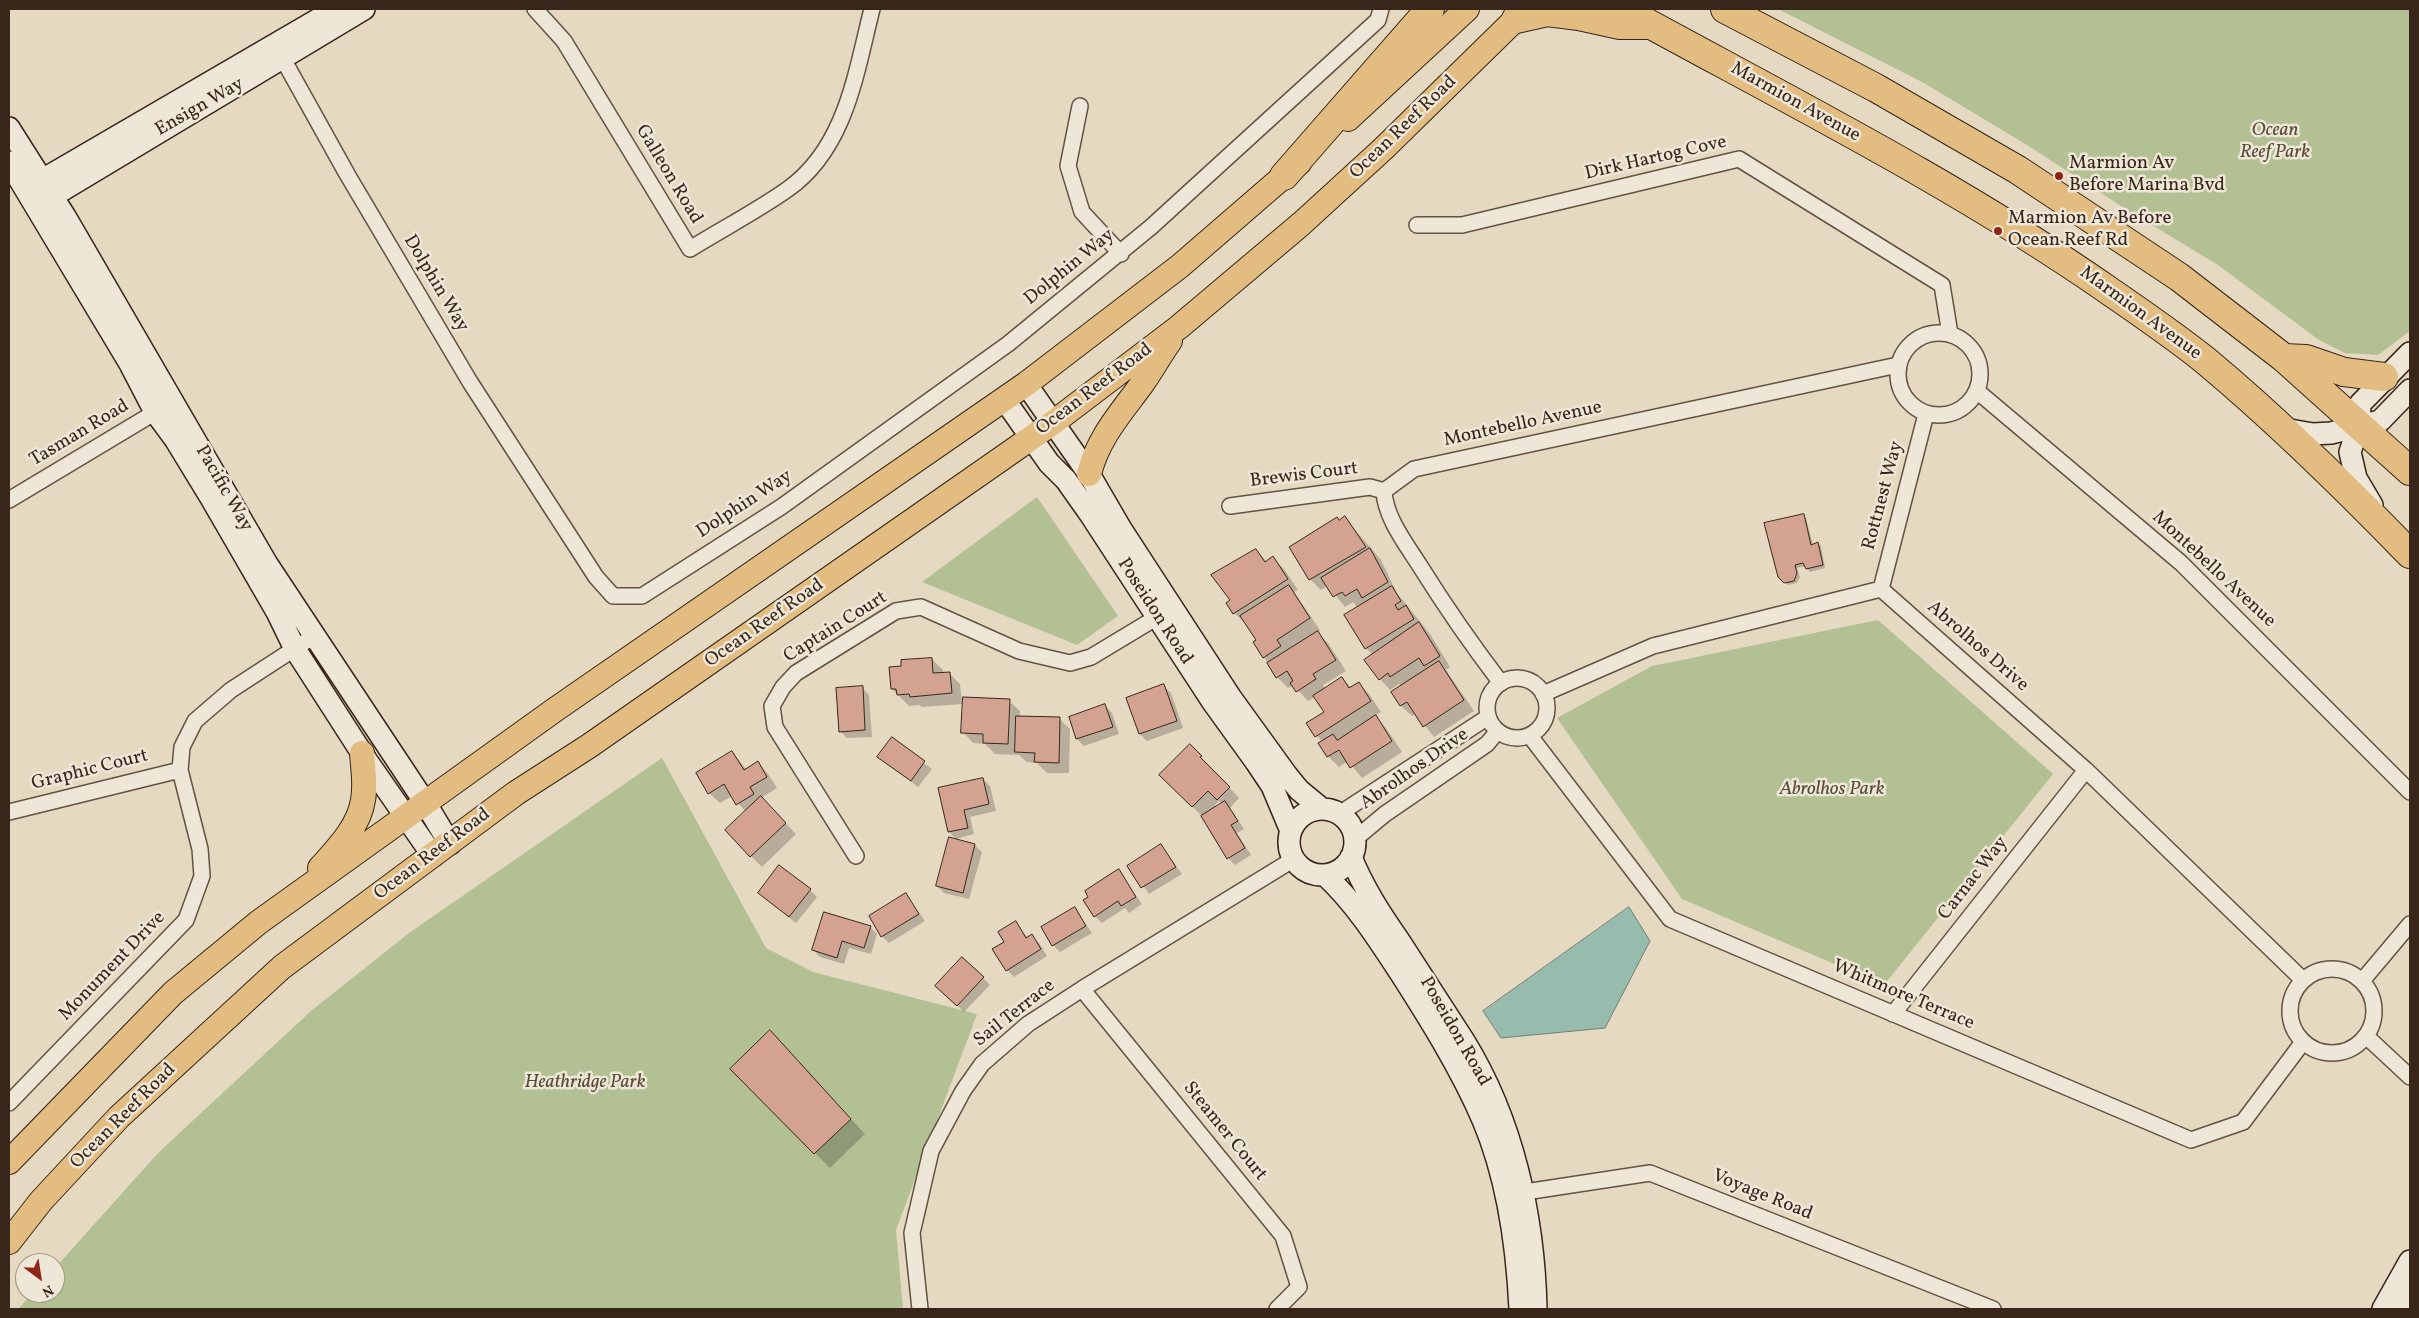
<!DOCTYPE html>
<html>
<head>
<meta charset="utf-8">
<style>
	body { margin:0 }
	#map { position:relative; width:2419px; height:1318px; overflow:hidden; background:#e5d9c1; font-family:Vollkorn,serif }
	canvas { display:block }
	.frame { position:absolute; inset:0; border:10px solid #372619; pointer-events:none }
	.north { position:absolute; left:15px; top:1253px; width:50px; height:50px; box-sizing:border-box; background:#eee6d7; border:1px solid #a5998b; border-radius:50%; rotate:149deg; font-size:14px; font-weight:700; line-height:20px; text-align:center; color:#372619 }
	.north::after { content:''; display:block; margin:auto; width:18px; height:22px; background:#8f2418; clip-path:polygon(50% 0,100% 100%,50% 72%,0 100%) }
</style>
</head>
<body>
<div id="map">
<canvas width="2419" height="1318"></canvas>
<div class="frame"></div>
<div class="north">N</div>
</div>
<script>
const c = document.querySelector('canvas').getContext('2d');
c.lineJoin = 'round';
function fillPath(path, color) { c.fillStyle = color; c.fill(path, 'evenodd'); }
function trace(path, color, width, dash) { c.strokeStyle = color; c.lineWidth = width; c.lineCap = dash ? 'butt' : 'round'; c.setLineDash(dash || []); c.stroke(path); }
function write(font, color, halo, rows, align = 'center') {
  c.font = font + ' Vollkorn,serif'; c.lineWidth = 5; c.setLineDash([]); c.textBaseline = 'middle'; c.strokeStyle = halo; c.fillStyle = color; for (const [text, x, y, turn = 0] of rows) {
    c.save(); c.translate(x, y); c.rotate((+turn || 0) * Math.PI / 180); c.textAlign = isNaN(turn) ? turn : align; if (halo) c.strokeText(text, 0, 0); c.fillText(text, 0, 0); c.restore();
  }
}
fillPath(new Path2D(`
	M 1778,9 L 2410,9 L 2410,331 L 2378,355 L 2345,353 L 2319,340 L 2218,265 L 2132,213 L 2027,145 L 1924,83 Z
	M 1037,497 L 1118,616 L 1077,645 L 922,582 Z
	M 1878,620 L 2053,774 L 1884,985 L 1682,899 L 1557,718 L 1652,666 Z
	M 662,758 L 766,948 L 813,972 L 977,1014 L 896,1230 L 903,1309 L 18,1309 L 33,1293 L 55,1293 L 55,1268 L 159,1152 L 311,1011 L 409,933 Z`), '#b2c094');
const water = new Path2D(`
	M 1629,907 L 1650,941 L 1605,1028 L 1501,1038 L 1483,1011 Z`);
fillPath(water, '#97bbad');
trace(water, '#717f72', 1);
fillPath(new Path2D(`
	M 1803,515 L 1806,518 L 1813,545 L 1818,543 L 1821,546 L 1825,568 L 1810,572 L 1806,566 L 1797,568 L 1800,577 L 1797,583 L 1788,585 L 1780,577 Z
	M 1345,518 L 1381,560 L 1397,593 L 1430,634 L 1450,667 L 1446,670 L 1474,711 L 1434,737 L 1416,714 L 1412,716 L 1401,706 L 1393,693 L 1402,687 L 1399,684 L 1390,690 L 1380,679 L 1373,655 L 1366,648 L 1358,608 L 1353,602 L 1345,607 L 1328,586 L 1321,590 L 1310,579 L 1339,522 Z
	M 1256,550 L 1267,562 L 1273,558 L 1284,569 L 1298,590 L 1294,592 L 1320,630 L 1317,632 L 1328,643 L 1346,671 L 1323,685 L 1326,690 L 1342,679 L 1352,688 L 1359,684 L 1369,694 L 1381,712 L 1375,716 L 1386,728 L 1402,752 L 1362,778 L 1348,761 L 1339,767 L 1328,756 L 1322,742 L 1308,724 L 1325,712 L 1315,697 L 1308,701 L 1293,685 L 1288,688 L 1277,677 L 1264,657 L 1257,641 L 1246,623 L 1234,613 L 1232,600 Z
	M 932,659 L 943,670 L 943,673 L 949,673 L 960,684 L 962,704 L 922,707 L 919,705 L 909,706 L 892,689 Z
	M 1164,686 L 1171,693 L 1183,728 L 1147,741 L 1140,734 L 1128,698 Z
	M 862,688 L 869,695 L 872,737 L 847,738 L 840,731 Z
	M 1009,701 L 1020,711 L 1020,718 L 1059,719 L 1070,729 L 1069,773 L 1047,773 L 1037,763 L 1027,762 L 1019,755 L 995,754 L 985,744 L 973,743 L 963,732 Z
	M 1105,706 L 1112,713 L 1119,734 L 1084,746 L 1077,739 Z
	M 892,739 L 932,769 L 918,787 L 879,757 Z
	M 1190,745 L 1239,798 L 1230,808 L 1244,829 L 1237,833 L 1251,855 L 1235,865 L 1228,858 L 1202,816 L 1160,775 ZM 1219,801 L 1223,804 L 1210,811 Z
	M 732,752 L 747,770 L 758,763 L 768,774 L 777,788 L 761,798 L 796,834 L 762,867 L 751,856 L 746,812 L 732,796 L 720,803 L 709,793 Z
	M 983,779 L 990,786 L 996,811 L 970,817 L 974,834 L 956,839 L 949,832 Z
	M 975,845 L 982,852 L 969,899 L 944,893 L 937,886 Z
	M 1161,846 L 1182,874 L 1149,894 L 1129,866 Z
	M 1118,871 L 1142,904 L 1129,913 L 1125,908 L 1102,923 L 1095,916 Z
	M 810,890 L 817,897 L 796,923 L 759,893 Z
	M 906,895 L 925,921 L 889,943 L 882,936 Z
	M 1075,909 L 1092,933 L 1060,952 L 1053,945 Z
	M 1016,923 L 1028,938 L 1032,936 L 1039,943 L 1047,956 L 1014,977 L 1007,970 L 1006,942 Z
	M 870,927 L 877,934 L 871,954 L 849,948 L 844,964 L 820,957 L 813,950 Z
	M 983,978 L 990,985 L 964,1012 L 944,993 Z
	M 784,1047 L 865,1134 L 830,1168 L 731,1069 Z`), '#0003');
const building = new Path2D(`
	M 1804,514 L 1811,545 L 1818,542 L 1823,565 L 1806,569 L 1803,563 L 1795,565 L 1797,573 L 1794,581 L 1784,583 L 1778,577 L 1764,523 Z
	M 1345,516 L 1366,547 L 1309,580 L 1289,547 L 1337,517 L 1339,520 Z
	M 1370,548 L 1388,582 L 1362,598 L 1357,589 L 1345,596 L 1342,592 L 1333,597 L 1321,578 Z
	M 1256,549 L 1265,562 L 1273,556 L 1288,579 L 1233,614 L 1226,603 L 1230,600 L 1211,575 Z
	M 1289,585 L 1310,618 L 1277,640 L 1281,646 L 1263,658 L 1253,642 L 1256,640 L 1240,616 Z
	M 1392,586 L 1401,601 L 1395,605 L 1398,610 L 1406,605 L 1414,619 L 1365,649 L 1344,615 Z
	M 1419,622 L 1440,656 L 1424,666 L 1419,658 L 1390,677 L 1388,673 L 1379,680 L 1364,660 Z
	M 1318,631 L 1336,660 L 1313,674 L 1316,679 L 1296,692 L 1290,683 L 1293,681 L 1287,671 L 1276,678 L 1267,663 Z
	M 932,658 L 933,673 L 950,672 L 952,693 L 910,697 L 909,694 L 897,695 L 896,689 L 891,689 L 889,667 L 901,666 L 901,660 Z
	M 1439,661 L 1464,700 L 1423,727 L 1407,702 L 1400,706 L 1391,692 Z
	M 1342,677 L 1349,688 L 1359,682 L 1371,701 L 1315,737 L 1306,723 L 1324,712 L 1313,696 Z
	M 1164,684 L 1177,721 L 1139,734 L 1126,698 Z
	M 863,686 L 865,730 L 839,732 L 836,688 Z
	M 963,697 L 1010,699 L 1008,744 L 983,743 L 983,734 L 961,733 Z
	M 1105,704 L 1113,727 L 1076,739 L 1069,717 Z
	M 1376,715 L 1392,741 L 1350,768 L 1339,750 L 1327,757 L 1318,743 L 1333,734 L 1337,740 Z
	M 1016,716 L 1060,717 L 1059,763 L 1034,762 L 1035,753 L 1015,752 Z
	M 892,737 L 925,761 L 911,781 L 877,757 Z
	M 1190,744 L 1202,756 L 1200,757 L 1230,787 L 1217,800 L 1208,791 L 1192,807 L 1159,775 Z
	M 732,751 L 744,770 L 758,761 L 767,777 L 750,787 L 754,794 L 736,805 L 724,784 L 708,794 L 696,773 Z
	M 983,778 L 989,804 L 964,810 L 968,828 L 948,832 L 938,788 Z
	M 761,796 L 786,823 L 750,857 L 725,830 Z
	M 1225,801 L 1238,821 L 1231,825 L 1245,848 L 1227,859 L 1201,816 Z
	M 949,837 L 975,844 L 963,893 L 936,886 Z
	M 1161,844 L 1176,867 L 1141,888 L 1127,866 Z
	M 779,865 L 811,889 L 789,917 L 758,893 Z
	M 1119,869 L 1136,897 L 1121,906 L 1118,901 L 1094,917 L 1083,900 L 1088,897 L 1085,891 Z
	M 906,893 L 919,914 L 881,937 L 869,916 Z
	M 1075,907 L 1086,926 L 1052,946 L 1041,927 Z
	M 824,912 L 871,926 L 864,948 L 842,941 L 837,958 L 812,950 Z
	M 1016,921 L 1026,938 L 1032,934 L 1041,949 L 1006,971 L 992,949 L 1004,942 L 998,932 Z
	M 962,957 L 984,977 L 957,1006 L 935,986 Z
	M 770,1030 L 851,1119 L 814,1154 L 730,1069 Z`);
fillPath(building, '#d4a290');
trace(building, '#372619', 1);
const street = new Path2D(`
	M 535,9 L 564,41 L 690,249 C 722,229 757,211 788,189 C 846,148 856,72 872,9
	M 278,50 L 347,174 L 470,382 L 596,577 L 613,596 L 642,596 L 781,507 L 1008,344 L 1151,227 L 1378,20 L 1381,9
	M 1080,106 L 1068,166 L 1082,212 L 1121,254
	M 1417,225 L 1462,225 L 1739,159 L 1942,285 L 1950,334
	M1898 374a41 41 0 1 1 82 0a41 41 0 1 1-82 0Z
	M 1977,391 L 2181,563 L 2410,792
	M 9,500 L 164,407
	M 1230,506 L 1370,487 L 1384,491
	M 1881,589 L 1926,414
	M1487 708a30 30 0 1 1 60 0a30 30 0 1 1-60 0Z
	M 1501,683 C 1472,645 1445,606 1420,566 C 1406,544 1385,517 1384,491 L 1414,469 L 1898,365
	M 1543,694 L 1653,646 L 1881,589 L 2086,770 L 2303,980
	M 1530,736 L 1670,919 L 2191,1140 L 2243,1122 L 2303,1042
	M 9,812 L 180,770
	M 1339,814 L 1488,717
	M 1355,839 L 1385,814 L 1487,744 L 1497,732
	M 856,856 L 775,727 L 772,706 L 783,687 L 796,673 L 896,611 L 921,607 L 1019,651 L 1070,663 L 1091,657 L 1164,613
	M2290 1011a42 42 0 1 1 84 0a42 42 0 1 1-84 0Z
	M 2362,981 L 2410,924
	M 1082,989 L 1283,1236 L 1299,1287 L 1277,1309
	M 1893,1014 L 2086,770
	M 2366,1036 L 2410,1077
	M 9,1103 L 186,920 L 202,876 L 200,849 L 180,770 L 182,747 L 195,721 L 231,690 L 314,636
	M 1512,1194 L 1650,1173 L 1993,1309
	M 920,1309 L 912,1233 L 931,1151 L 963,1091 L 982,1064 L 1028,1024 L 1082,989 L 1294,859`);
const secondary = new Path2D(`
	M 9,128 L 66,218 L 267,564 L 426,804 L 450,844
	M 9,162 L 129,362 L 155,412 L 175,439 L 211,498 L 277,612 L 295,649 L 367,761 L 433,856
	M 30,187 L 336,9
	M 41,203 L 364,9
	M 1026,384 L 1089,474 L 1121,529 L 1231,698 L 1286,774 L 1299,790 L 1322,809
	M 1004,399 L 1049,463 L 1066,480 L 1090,514 L 1212,701 L 1256,762 L 1272,786 L 1291,831
	M 2284,429 L 2313,434 L 2331,433 L 2380,421 L 2410,390
	M 2372,505 L 2356,478 L 2350,452 L 2359,425 L 2360,404 L 2410,353
	M1289 842a33 33 0 1 1 66 0a33 33 0 1 1-66 0Z
	M 1351,857 C 1363,887 1380,913 1398,939 C 1420,973 1442,1007 1464,1041 C 1513,1120 1534,1217 1536,1309
	M 1325,875 C 1356,904 1378,939 1401,974 C 1431,1021 1461,1069 1483,1120 C 1508,1179 1517,1245 1520,1309
	M 2383,1309 L 2410,1261
	M 2402,1309 L 2410,1294`);
const primary = new Path2D(`
	M 1348,119 L 1467,9
	M 1089,474 C 1098,438 1120,414 1142,384 C 1152,370 1160,355 1170,341
	M 320,868 C 337,849 359,827 363,800 C 366,785 363,768 362,753
	M 9,1162 L 173,993 L 259,922 L 556,709 L 1026,384 L 1180,266 L 1299,163
	M 9,1242 L 41,1201 L 119,1117 L 282,967 L 516,793 L 589,746 L 1054,422 L 1179,327 L 1301,224 L 1383,149 L 1526,9`);
const highway = new Path2D(`
	M 1622,9 C 1786,99 1954,183 2108,290 C 2141,313 2175,336 2206,361 C 2278,421 2345,487 2410,554
	M 1725,9 L 1876,88 L 2018,170 L 2179,277 L 2284,358 L 2410,471
	M 1516,19 L 1547,12 L 1579,16 L 1620,25 L 1647,25
	M 1284,176 L 1430,9
	M 2284,358 L 2306,359 L 2344,372 L 2384,377`);
trace(street, '#625343', 18);
trace(secondary, '#372619', 24);
trace(primary, '#372619', 26);
trace(highway, '#372619', 30);
trace(street, '#eee6d7', 15);
trace(secondary, '#eee6d7', 21);
trace(primary, '#e2bc80', 24);
trace(highway, '#e2bc80', 28);
for (const [x, y, r, color] of [
	[2059,176,5,"#8f2418"],
	[1998,231,5,"#8f2418"]
]) { const dot = new Path2D(); dot.arc(x, y, r, 0, 2 * Math.PI); c.fillStyle = color; c.fill(dot); trace(dot, '#eee6d7', 2); }
write('19px', '#372619', '#eee6d7', [
	["Marmion Avenue",1795,103,29],
	["Ensign Way",200,108,-30],
	["Ocean Reef Road",1404,128,-44],
	["Dirk Hartog Cove",1656,159,-13],
	["Galleon Road",668,175,59],
	["Dolphin Way",1070,268,-39],
	["Dolphin Way",435,284,59],
	["Marmion Avenue",2140,314,36],
	["Ocean Reef Road",1095,390,-37],
	["Montebello Avenue",1523,425,-12],
	["Tasman Road",80,434,-31],
	["Brewis Court",1304,476,-7],
	["Pacific Way",223,489,60],
	["Rottnest Way",1884,496,-75],
	["Dolphin Way",745,505,-33],
	["Montebello Avenue",2213,570,43],
	["Poseidon Road",1154,612,57],
	["Ocean Reef Road",765,624,-35],
	["Captain Court",836,628,-32],
	["Abrolhos Drive",1977,647,41],
	["Abrolhos Drive",1415,770,-35],
	["Graphic Court",90,771,-14],
	["Ocean Reef Road",433,855,-37],
	["Carnac Way",1974,879,-52],
	["Monument Drive",113,967,-46],
	["Whitmore Terrace",1903,996,23],
	["Sail Terrace",1015,1014,-38],
	["Poseidon Road",1454,1032,60],
	["Ocean Reef Road",124,1117,-45],
	["Steamer Court",1224,1132,51],
	["Voyage Road",1762,1196,22]
]);
write('italic 19px', '#564c38', '#eee6d7', [
	["Ocean",2275,132],
	["Reef Park",2275,154],
	["Abrolhos Park",1832,791],
	["Heathridge Park",585,1084]
]);
write('19px', '#372619', '#eee6d7', [
	["Marmion Av",2069,165],
	["Before Marina Bvd",2069,187],
	["Marmion Av Before",2008,220],
	["Ocean Reef Rd",2008,242]
], 'left');
</script>
</body>
</html>
